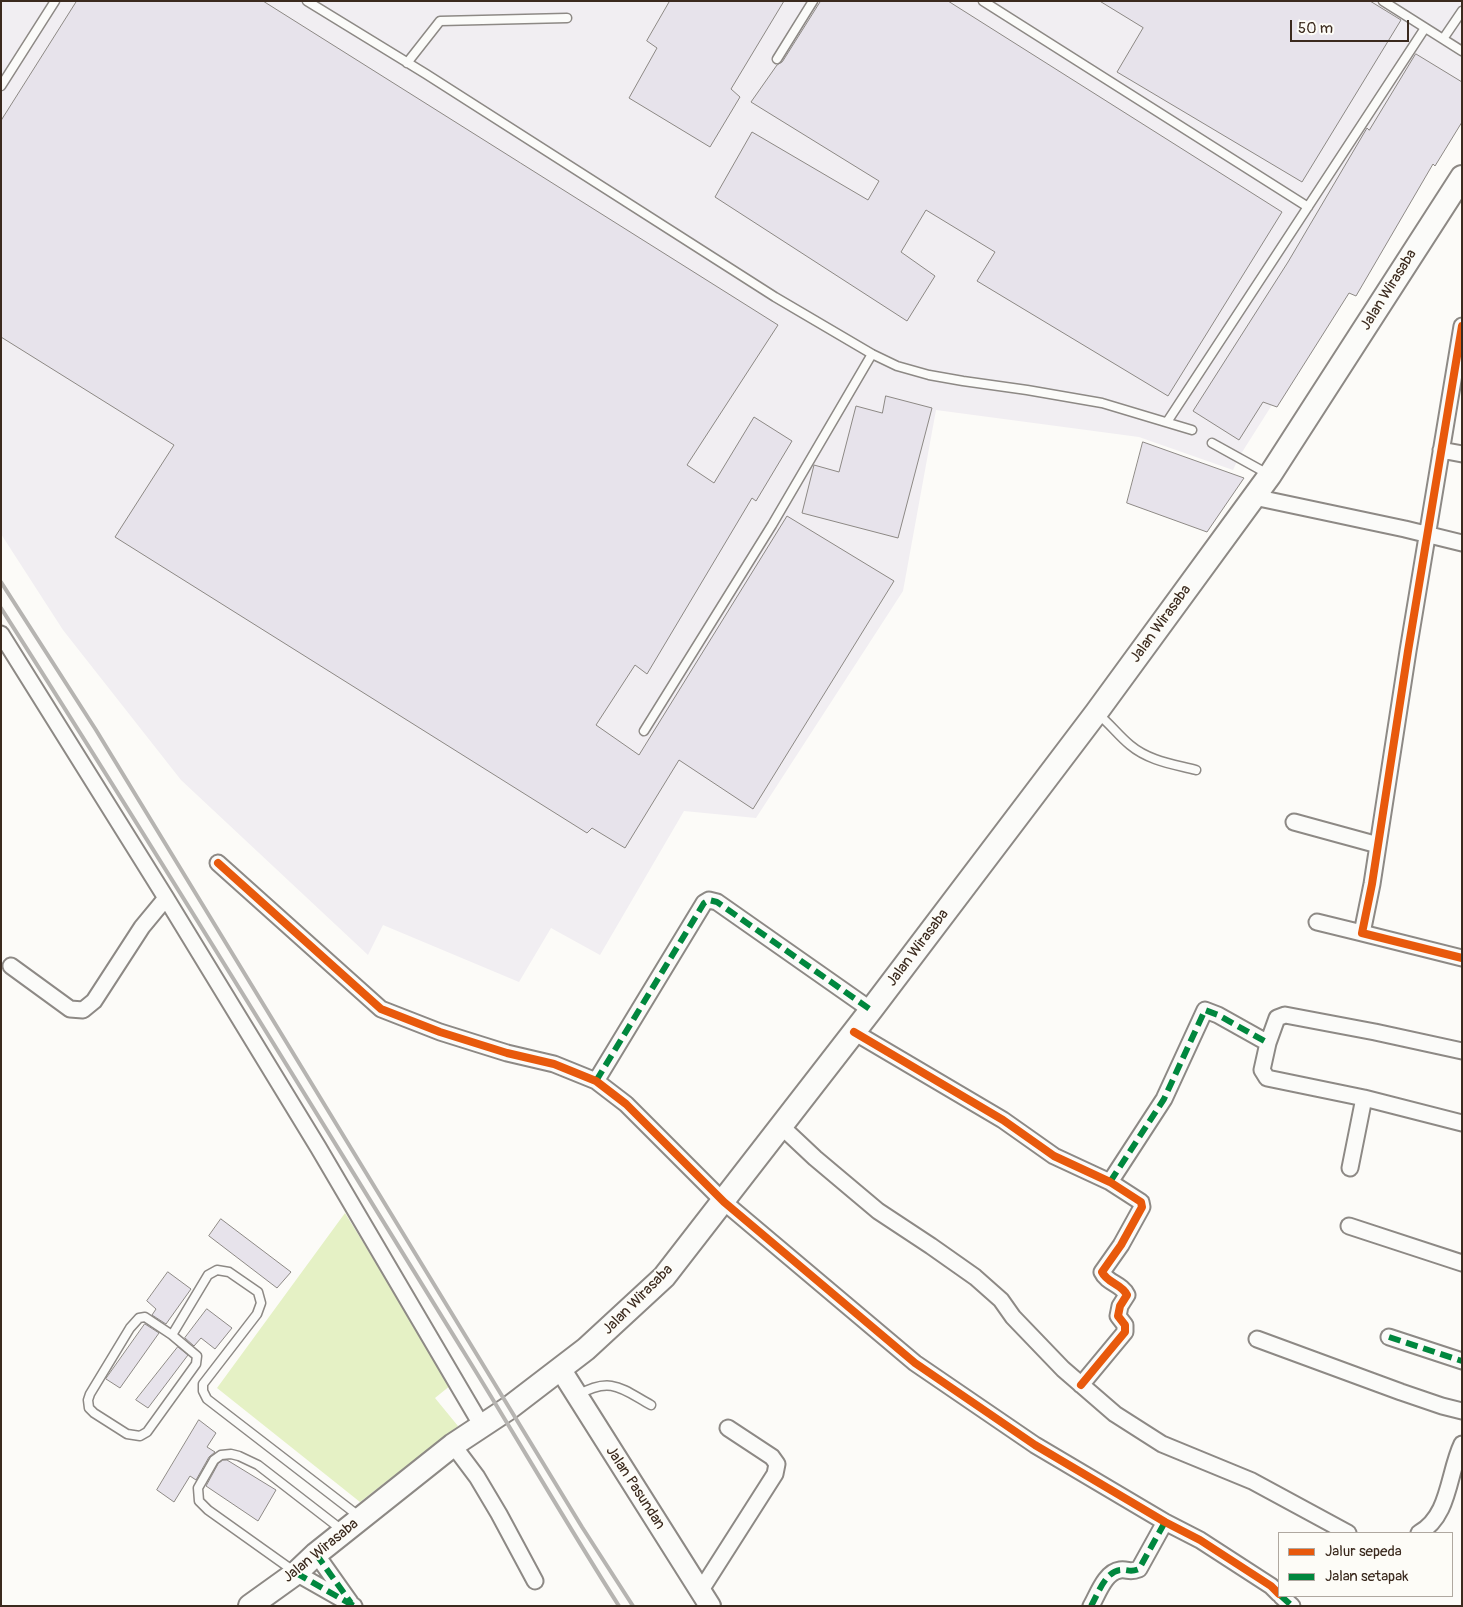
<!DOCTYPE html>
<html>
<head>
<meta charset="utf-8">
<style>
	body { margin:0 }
	#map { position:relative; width:1463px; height:1607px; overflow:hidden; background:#fcfbf8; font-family:Pangolin,sans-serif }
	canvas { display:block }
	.frame { position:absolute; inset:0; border:2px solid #3b2a1e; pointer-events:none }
	.legend { position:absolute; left:1278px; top:1532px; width:175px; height:65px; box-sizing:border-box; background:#fdfcf7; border:1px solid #afa8a0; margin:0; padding:6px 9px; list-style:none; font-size:15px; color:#3b2a1e }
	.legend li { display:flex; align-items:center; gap:10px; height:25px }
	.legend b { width:25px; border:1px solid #afa8a0 }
	.scale { position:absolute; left:1290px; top:20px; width:119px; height:22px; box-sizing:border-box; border:2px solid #3b2a1e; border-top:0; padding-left:6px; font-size:15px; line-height:18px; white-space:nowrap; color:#3b2a1e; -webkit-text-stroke:4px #fdfcf7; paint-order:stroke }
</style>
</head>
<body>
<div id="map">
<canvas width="1463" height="1607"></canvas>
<div class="frame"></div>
<ul class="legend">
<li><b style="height:6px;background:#e8590c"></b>Jalur sepeda</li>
<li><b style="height:6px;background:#00873e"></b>Jalan setapak</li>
</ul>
<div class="scale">50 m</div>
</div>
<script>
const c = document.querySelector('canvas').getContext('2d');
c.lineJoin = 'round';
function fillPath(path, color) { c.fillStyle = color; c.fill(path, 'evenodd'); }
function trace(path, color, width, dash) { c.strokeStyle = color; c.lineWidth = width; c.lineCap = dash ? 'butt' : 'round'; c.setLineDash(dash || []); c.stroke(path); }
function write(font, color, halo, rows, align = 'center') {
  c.font = font + ' Pangolin,sans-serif'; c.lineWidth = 4; c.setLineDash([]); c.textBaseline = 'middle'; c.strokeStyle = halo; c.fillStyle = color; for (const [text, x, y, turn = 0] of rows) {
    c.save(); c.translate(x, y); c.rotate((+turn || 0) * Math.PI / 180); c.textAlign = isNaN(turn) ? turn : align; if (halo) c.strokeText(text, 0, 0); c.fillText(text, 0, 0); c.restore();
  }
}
fillPath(new Path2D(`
	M 1,1 L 1462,1 L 1462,105 L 1239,457 L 1233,470 L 1139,437 L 936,410 L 903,591 L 756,818 L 684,811 L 600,955 L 551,928 L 519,982 L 383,925 L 368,955 L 181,780 L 63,630 L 1,534 Z`), '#f1eef2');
fillPath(new Path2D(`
	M 345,1213 L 451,1385 L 435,1398 L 458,1426 L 360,1502 L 217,1388 Z`), '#e5f1c5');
const building = new Path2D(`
	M 77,1 L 263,1 L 778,325 L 687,465 L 714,483 L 754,417 L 792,441 L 756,501 L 752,498 L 647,674 L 635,665 L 596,725 L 639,755 L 787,516 L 894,581 L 753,809 L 679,760 L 625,848 L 592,828 L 587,833 L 115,537 L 174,445 L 1,337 L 1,121 Z
	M 670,1 L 784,1 L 731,89 L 740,97 L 710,147 L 629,98 L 657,48 L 647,41 Z
	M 821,1 L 948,1 L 1282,212 L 1168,396 L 977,281 L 995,252 L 926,210 L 901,252 L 935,276 L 907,321 L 715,197 L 752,132 L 868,200 L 879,181 L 751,102 L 777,65 L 782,62 Z
	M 1100,1 L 1370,1 L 1401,20 L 1302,182 L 1117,72 L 1143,28 Z
	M 1416,54 L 1462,82 L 1462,122 L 1435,166 L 1433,164 L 1356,296 L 1349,293 L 1277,407 L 1263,402 L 1239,440 L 1193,411 L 1288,262 L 1367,128 L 1369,130 Z
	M 886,396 L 932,408 L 898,538 L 802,513 L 814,465 L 839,472 L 856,406 L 882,413 Z
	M 1143,442 L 1244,478 L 1207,532 L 1127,503 Z
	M 221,1219 L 291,1272 L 277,1288 L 209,1236 Z
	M 168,1272 L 191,1289 L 166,1324 L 152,1315 L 156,1309 L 147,1301 Z
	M 207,1309 L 232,1328 L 215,1349 L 201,1338 L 194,1346 L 185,1338 Z
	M 145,1324 L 159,1333 L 120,1388 L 106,1379 Z
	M 178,1347 L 188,1355 L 148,1408 L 136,1400 Z
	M 199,1420 L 216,1433 L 207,1447 L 215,1452 L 209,1457 L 196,1480 L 190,1476 L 174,1502 L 157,1490 Z
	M 223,1460 L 227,1460 L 276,1490 L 258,1521 L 206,1486 L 218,1464 Z`);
fillPath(building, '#e7e3eb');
trace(building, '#8d8985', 1);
const lane = new Path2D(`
	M 307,1 L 426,74 L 775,297 L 872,354 L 897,366 L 929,375 L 963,381 L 1027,390 L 1102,403 L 1192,430
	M 983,1 L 1308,207
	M 1383,1 L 1462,51
	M 1443,39 L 1462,11
	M 777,59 L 813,1
	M 407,63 L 440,21 L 567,18
	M 1,86 L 55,1
	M 1167,422 L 1425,28
	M 1212,443 L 1268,474
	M 1099,715 C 1110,724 1119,736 1130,745 C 1149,761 1173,764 1196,770
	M 644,731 L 772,525 L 872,354
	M 145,1317 L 172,1335 L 197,1356 L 196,1364 L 147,1432 L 140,1436 L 127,1434 L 94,1413 L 89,1408 L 88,1400 L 90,1394 L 130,1328 L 139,1318 Z
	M 172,1335 L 208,1275 L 217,1270 L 229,1272 L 258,1292 L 261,1303 L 257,1314 L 203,1384 L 203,1391 L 207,1399 L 360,1517
	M 578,1395 C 611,1376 622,1389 651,1405
	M 295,1572 L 208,1510 L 199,1501 L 198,1488 L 214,1460 L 221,1455 L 231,1454 L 239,1456 L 258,1465 L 342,1530`);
const street = new Path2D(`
	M 1462,326 L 1408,651 L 1372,884 L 1362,933 L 1462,958
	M 1441,450 L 1462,454
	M 1254,497 L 1405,529 L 1462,543
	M 1,634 L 166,898 L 318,1147 L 482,1426
	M 1294,822 L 1378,845
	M 218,863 L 381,1009 L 440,1032 L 507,1053 L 554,1064 L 596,1081 L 626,1104 L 724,1202 L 915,1363 L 1035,1445 L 1165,1522 L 1200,1540 L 1271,1586 L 1279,1594
	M 1317,922 L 1362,933
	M 11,966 L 70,1009 L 83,1010 L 94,1001 L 142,927 L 166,898
	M 854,1032 L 1003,1120 L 1054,1156 L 1110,1182 L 1141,1202 L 1142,1207 L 1121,1245 L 1102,1272 C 1107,1283 1122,1284 1127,1295 L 1120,1306 L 1118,1316 L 1125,1325 L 1125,1332 L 1081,1385
	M 1462,1051 L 1375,1032 L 1285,1015 L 1277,1018 L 1268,1043 L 1262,1070 L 1267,1078 L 1364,1098 L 1462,1123
	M 596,1081 L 704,903 L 709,900 L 717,902 L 871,1010
	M 782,1127 L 815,1158 L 878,1211 L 931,1246 L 975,1277 L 1001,1300 L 1013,1317 L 1063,1369 L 1115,1414 L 1162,1444 L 1252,1481 L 1348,1533
	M 1350,1168 L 1364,1098
	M 1110,1182 L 1164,1099 L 1205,1010 L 1218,1015 L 1268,1043
	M 1349,1226 L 1462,1263
	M 1389,1337 L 1462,1361
	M 1257,1339 L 1401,1392 L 1442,1406 L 1462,1411
	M 453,1445 L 477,1477 L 499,1514 L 535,1581
	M 1419,1533 C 1450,1516 1448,1473 1462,1444
	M 316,1554 L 350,1602
	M 296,1573 L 354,1606
	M 701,1590 L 775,1474 L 777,1464 L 772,1457 L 728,1428
	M 1281,1596 L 1292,1606
	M 1091,1606 C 1098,1594 1105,1572 1120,1570 C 1129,1569 1129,1573 1139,1569 L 1165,1522`);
const secondary = new Path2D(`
	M 561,1370 L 710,1606`);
const primary = new Path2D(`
	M 250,1606 L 296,1573 L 316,1554 L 453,1445 L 509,1408 L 586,1349 L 664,1277 L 871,1010 L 1096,713 L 1270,475 L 1462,177`);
trace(lane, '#8d8985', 11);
trace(street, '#8d8985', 19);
trace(secondary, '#8d8985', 24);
trace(primary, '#8d8985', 26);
trace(lane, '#fbfbf9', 8);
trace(street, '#fbfbf9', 15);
trace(secondary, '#fbfbf9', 20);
trace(primary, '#fbfbf9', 22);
trace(new Path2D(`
	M 1,582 L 96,730 L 582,1527 L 633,1606
	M 1,608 C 159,855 311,1105 465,1354 C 517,1438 566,1523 619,1606`), '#b6b4b1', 4);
trace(new Path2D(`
	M 596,1081 L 704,903 L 709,900 L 717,902 L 871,1010
	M 1110,1182 L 1164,1099 L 1205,1010 L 1218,1015 L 1268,1043
	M 1389,1337 L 1462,1361
	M 316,1554 L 351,1603
	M 296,1573 L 354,1606
	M 1281,1596 L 1292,1606
	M 1091,1606 C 1098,1594 1105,1572 1120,1570 C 1129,1569 1129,1573 1139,1569 L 1165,1522`), '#00873e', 6, [12, 6]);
trace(new Path2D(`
	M 1462,326 L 1408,651 L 1372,884 L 1362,933 L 1462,958
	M 218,863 L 381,1009 L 440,1032 L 507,1053 L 554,1064 L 596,1081 L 626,1104 L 724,1202 L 915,1363 L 1035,1445 L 1165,1522 L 1200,1540 L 1271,1586 L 1279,1594
	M 854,1032 L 1003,1120 L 1054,1156 L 1110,1182 L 1141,1202 L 1142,1207 L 1121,1245 L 1102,1272 C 1107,1283 1122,1284 1127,1295 L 1120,1306 L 1118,1316 L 1125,1325 L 1125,1332 L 1081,1385`), '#e8590c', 8);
write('15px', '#3b2a1e', '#fdfcf7', [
	["Jalan Wirasaba",1389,290,-58],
	["Jalan Wirasaba",1161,624,-54],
	["Jalan Wirasaba",918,948,-53],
	["Jalan Wirasaba",638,1300,-45],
	["Jalan Pasundan",635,1488,57],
	["Jalan Wirasaba",321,1551,-39]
]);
</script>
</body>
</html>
